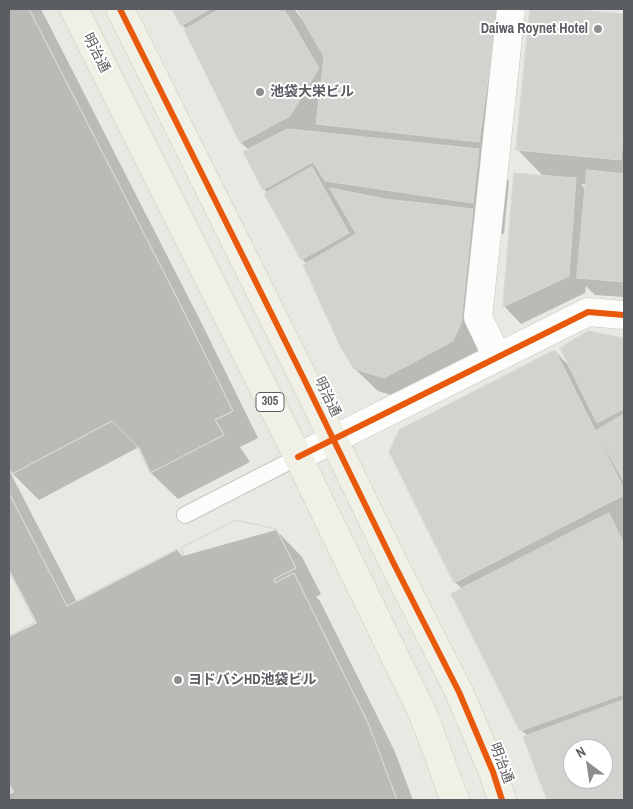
<!DOCTYPE html>
<html>
<head>
<meta charset="utf-8">
<style>
	body { margin:0 }
	#map { position:relative; width:633px; height:809px; overflow:hidden; background:#e9e9e4; font-family:"Archivo Narrow",sans-serif }
	canvas { display:block }
	.frame { position:absolute; inset:0; border:10px solid #5a5d61; pointer-events:none }
	.north { position:absolute; left:563px; top:739px; width:50px; height:50px; box-sizing:border-box; background:#fff; border:1px solid #bdbec0; border-radius:50%; rotate:329deg; font-size:14px; font-weight:700; line-height:20px; text-align:center; color:#5a5d61 }
	.north::after { content:''; display:block; margin:auto; width:18px; height:22px; background:#8c8e8f; clip-path:polygon(50% 0,100% 100%,50% 72%,0 100%) }
</style>
</head>
<body>
<div id="map">
<canvas width="633" height="809"></canvas>
<div class="frame"></div>
<div class="north">N</div>
</div>
<script>
const c = document.querySelector('canvas').getContext('2d');
c.lineJoin = 'round';
function fillPath(path, color) { c.fillStyle = color; c.fill(path, 'evenodd'); }
function trace(path, color, width, dash) { c.strokeStyle = color; c.lineWidth = width; c.lineCap = dash ? 'butt' : 'round'; c.setLineDash(dash || []); c.stroke(path); }
function write(font, color, halo, rows, align = 'center') {
  c.font = font + ' "Archivo Narrow","Noto Sans JP",sans-serif'; c.lineWidth = 4; c.setLineDash([]); c.textBaseline = 'middle'; c.strokeStyle = halo; c.fillStyle = color; for (const [text, x, y, turn = 0] of rows) {
    c.save(); c.translate(x, y); c.rotate((+turn || 0) * Math.PI / 180); c.textAlign = isNaN(turn) ? turn : align; if (halo) c.strokeText(text, 0, 0); c.fillText(text, 0, 0); c.restore();
  }
}
fillPath(new Path2D(`
	M 9,9 L 41,9 L 201,322 L 258,438 L 240,447 L 250,462 L 178,499 L 151,473 L 139,447 L 39,500 L 9,470 L 77,602 L 177,550 L 183,556 L 276,530 L 302,557 L 321,594 L 316,597 L 320,601 L 395,752 L 413,800 L 9,800 L 9,795 L 14,792 L 9,783 L 9,637 L 37,623 L 9,569 Z
	M 173,9 L 294,9 L 302,19 L 304,18 L 299,9 L 514,9 L 525,20 L 505,167 L 494,166 L 509,181 L 504,234 L 495,232 L 483,346 L 476,363 L 407,400 L 378,391 L 354,368 L 307,264 L 302,259 L 268,193 L 264,189 L 249,150 L 241,143 L 186,31 L 187,30 L 182,25 Z
	M 532,9 L 553,9 L 624,15 L 624,297 L 595,295 L 586,286 L 585,293 L 521,324 L 505,307 L 515,174 L 544,177 L 518,150 ZM 581,184 L 587,185 L 586,190 Z
	M 589,333 L 624,339 L 624,800 L 548,800 L 525,737 L 528,736 L 521,730 L 463,590 L 455,582 L 555,351 L 570,367 ZM 573,749 L 603,749 L 603,779 L 573,779 Z`), '#0003');
const building = new Path2D(`
	M 9,9 L 29,9 L 175,294 L 233,411 L 215,420 L 224,435 L 150,473 L 137,446 L 112,421 L 12,474 L 9,468 Z
	M 9,9 L 29,9 L 175,294 L 233,411 L 215,420 L 224,435 L 150,473 L 137,446 L 112,421 L 12,474 L 9,468 Z
	M 172,9 L 210,9 L 181,26 Z
	M 220,9 L 284,9 L 319,68 L 290,116 L 240,143 L 184,30 Z
	M 297,9 L 498,9 L 479,142 L 316,124 L 324,57 Z
	M 530,9 L 566,9 L 624,14 L 624,131 L 621,160 L 516,150 Z
	M 288,129 L 479,149 L 473,203 L 325,181 L 313,162 L 263,190 L 243,152 Z
	M 312,167 L 349,233 L 301,260 L 264,194 Z
	M 587,170 L 624,174 L 624,282 L 577,278 Z
	M 514,173 L 576,178 L 569,276 L 503,307 Z
	M 330,188 L 385,199 L 473,209 L 461,323 L 453,341 L 384,378 L 354,369 L 341,348 L 303,265 L 356,234 Z
	M 588,331 L 624,338 L 624,389 L 623,409 L 597,423 L 560,348 Z
	M 555,350 L 624,489 L 624,495 L 454,583 L 389,452 L 399,430 Z
	M 624,414 L 624,482 L 596,431 Z
	M 9,493 L 67,606 L 177,549 L 181,555 L 184,555 L 181,548 L 236,520 L 276,529 L 296,568 L 274,579 L 275,583 L 294,573 L 369,725 L 397,800 L 9,800 L 9,793 L 12,792 L 9,785 L 9,636 L 35,622 L 9,571 Z
	M 9,493 L 67,606 L 177,549 L 181,555 L 184,555 L 181,548 L 236,520 L 276,529 L 296,568 L 274,579 L 275,583 L 294,573 L 369,725 L 397,800 L 9,800 L 9,793 L 12,792 L 9,785 L 9,636 L 35,622 L 9,571 Z
	M 609,513 L 624,544 L 624,694 L 520,731 L 451,594 Z
	M 624,700 L 624,800 L 547,800 L 523,737 ZM 573,749 L 603,749 L 603,779 L 573,779 Z`);
fillPath(building, '#d3d2cf');
trace(building, '#d8d7d4', 1);
const lane = new Path2D(`
	M 185,515 L 298,457`);
const street = new Path2D(`
	M 497,357 L 478,317 L 511,9
	M 298,457 L 588,312 L 624,315`);
const primary = new Path2D(`
	M 74,9 L 298,457 L 423,714 L 455,800
	M 120,9 L 304,379 L 393,562 L 459,692 L 493,772 L 502,800`);
trace(lane, '#c5c5c5', 18);
trace(street, '#c5c5c5', 29);
trace(primary, '#cec9b5', 29);
trace(lane, '#fcfcfb', 16);
trace(street, '#fcfcfb', 28);
trace(primary, '#f1f0e7', 28);
trace(new Path2D(`
	M 120,9 L 304,379 L 393,562 L 459,692 L 493,772 L 502,800
	M 298,457 L 588,312 L 624,315`), '#e8590c', 6);
for (const [x, y, r, color] of [
	[598,29,5,"#8c8e8f"],
	[260,92,5,"#8c8e8f"],
	[178,680,5,"#8c8e8f"]
]) { const dot = new Path2D(); dot.arc(x, y, r, 0, 2 * Math.PI); c.fillStyle = color; c.fill(dot); trace(dot, '#fff', 2); }
for (const [x, y, w] of [
	[270,402,28]
]) { const box = new Path2D(); box.roundRect(x - w / 2, y - 9.5, w, 19, 4); c.fillStyle = '#fff'; c.fill(box); trace(box, '#5a5d61', 1); }
write('bold 12px', '#5a5d61', null, [
	["305",270,402]
]);
write('bold 14px', '#5a5d61', '#fff', [
	["Daiwa Roynet Hotel",588,29,"right"],
	["池袋大栄ビル",270,92],
	["ヨドバシHD池袋ビル",188,680]
], 'left');
write('14px', '#5a5d61', '#fff', [
	["明治通",96,53,63],
	["明治通",327,397,64],
	["明治通",501,763,69]
]);
</script>
</body>
</html>
